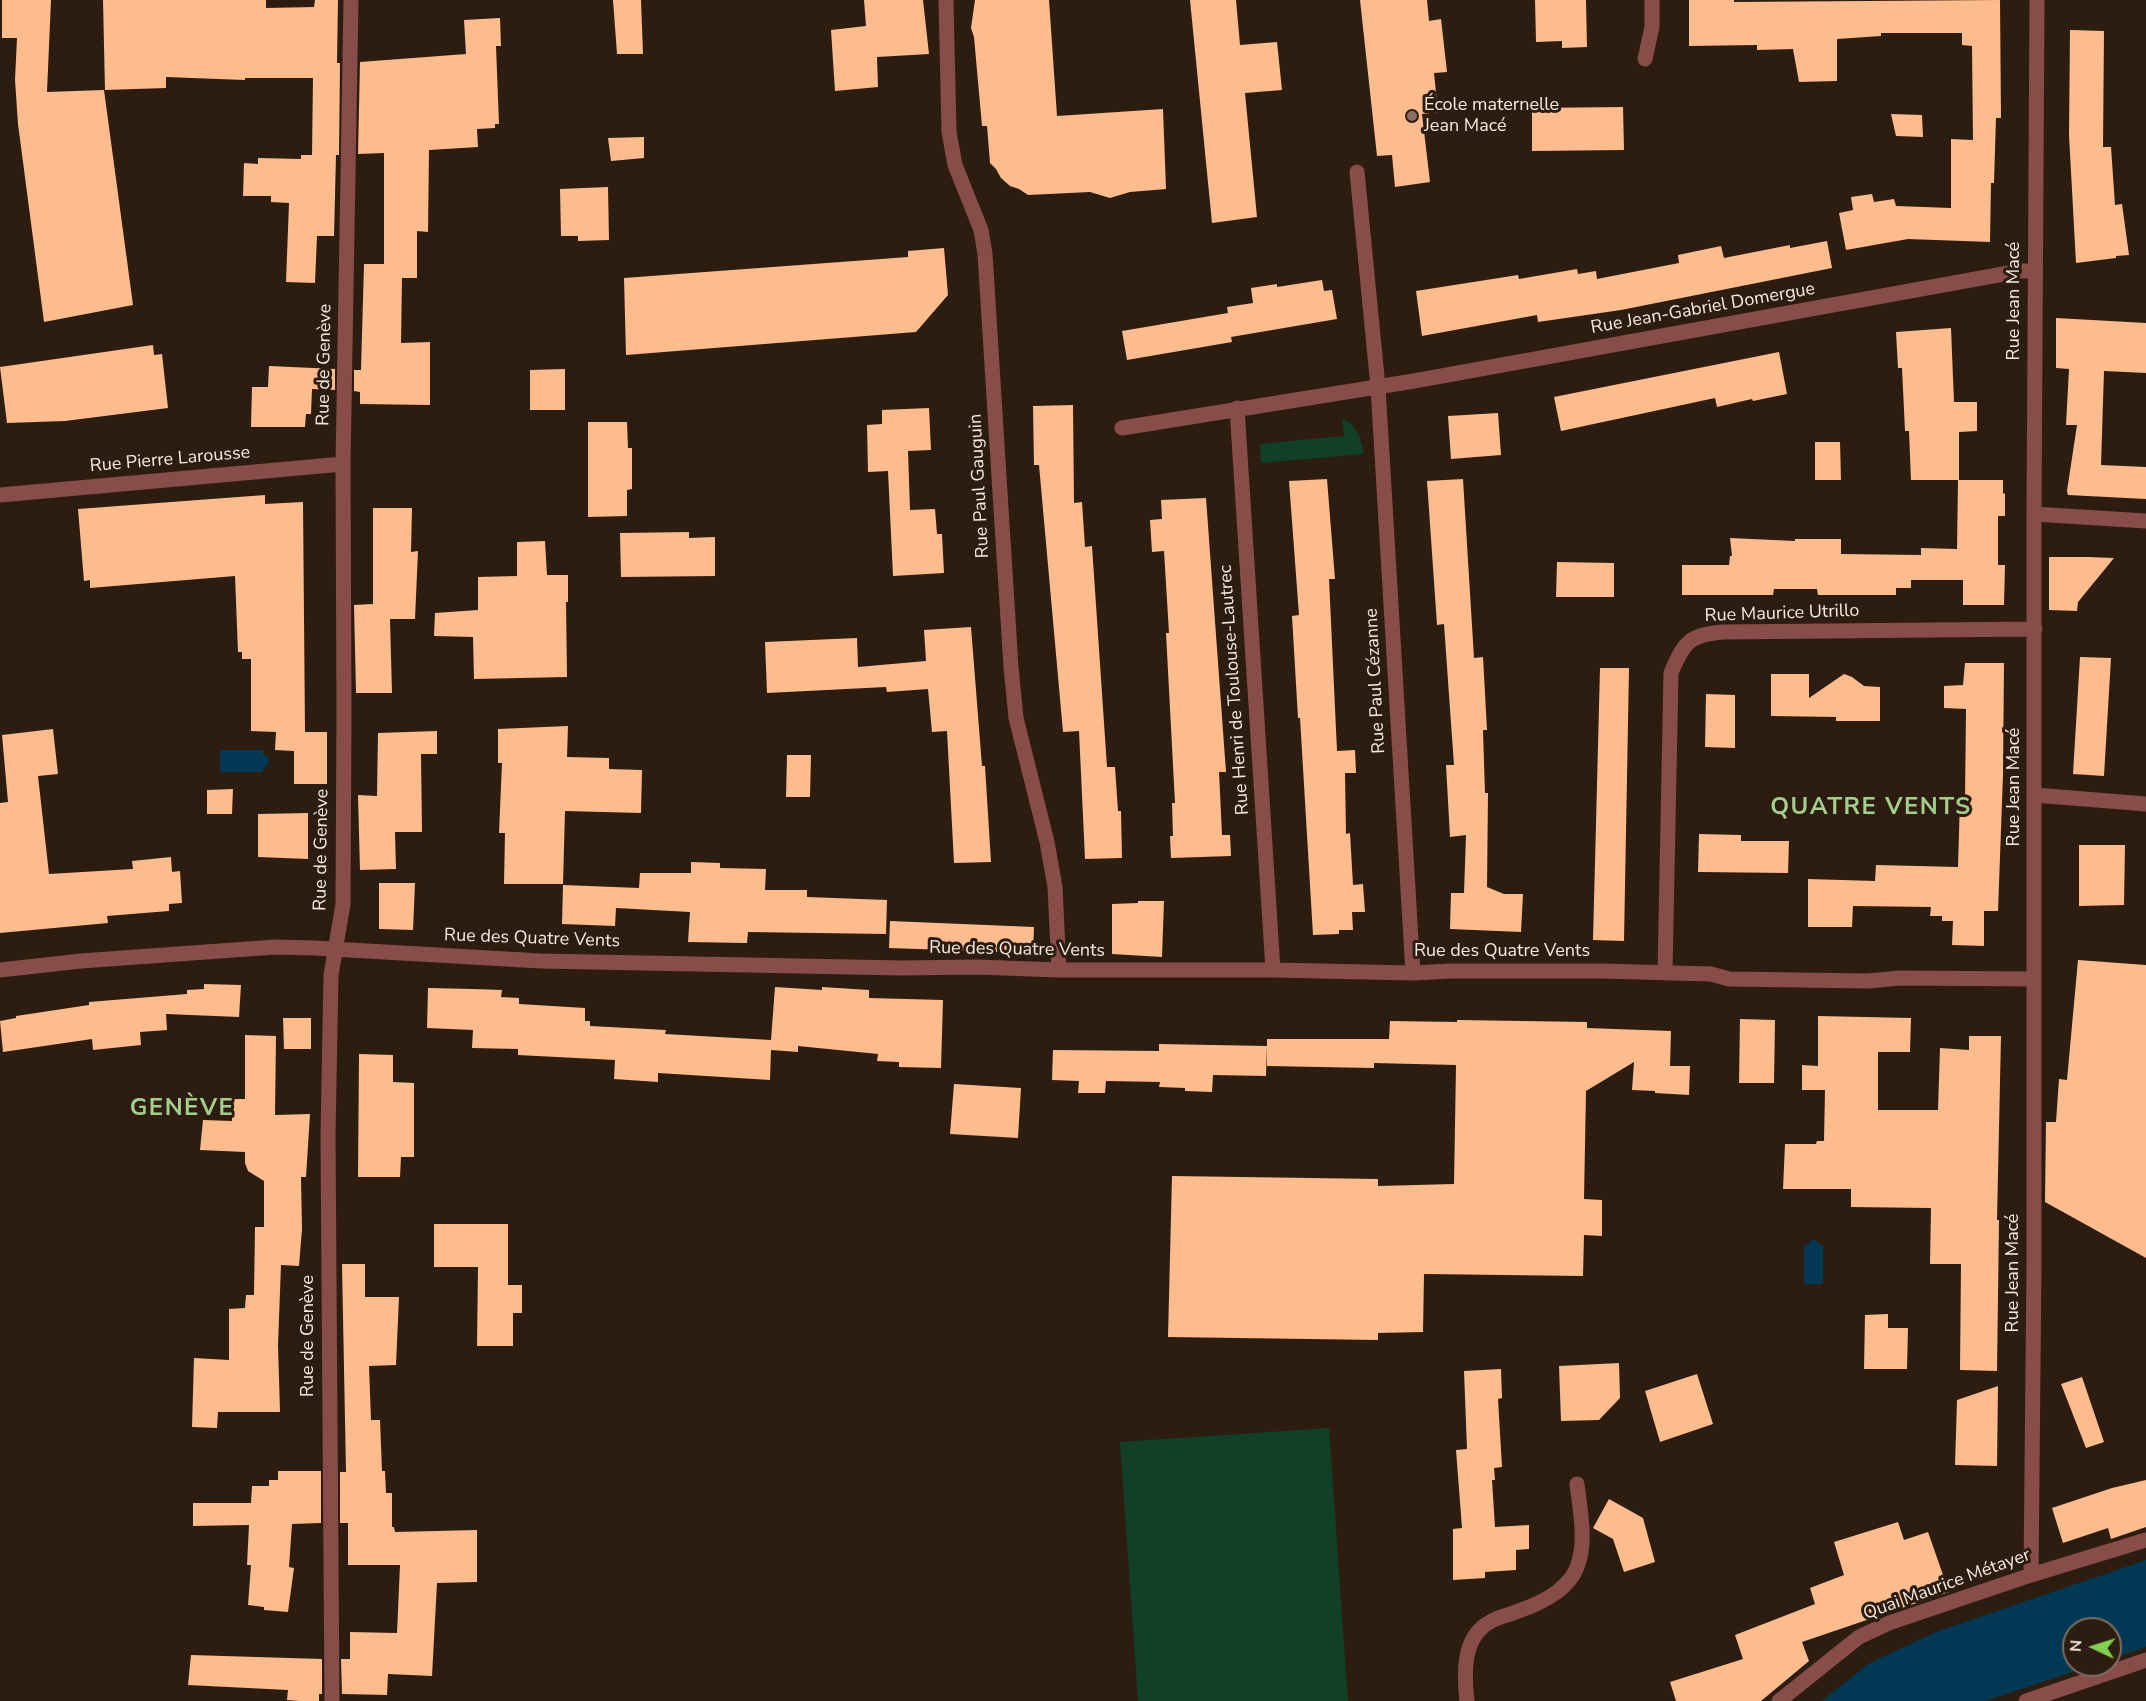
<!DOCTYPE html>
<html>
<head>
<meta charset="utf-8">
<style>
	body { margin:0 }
	#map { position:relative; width:2146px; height:1701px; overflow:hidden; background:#2d1d11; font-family:"Nunito Sans",sans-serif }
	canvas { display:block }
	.north { position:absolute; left:2062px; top:1617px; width:60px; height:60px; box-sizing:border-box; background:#2d1d11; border:2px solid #7d6f64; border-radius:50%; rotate:274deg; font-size:16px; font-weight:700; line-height:24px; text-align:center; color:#f5e9e1 }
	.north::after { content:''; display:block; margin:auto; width:21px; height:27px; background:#82d04f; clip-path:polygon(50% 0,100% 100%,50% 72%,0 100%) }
</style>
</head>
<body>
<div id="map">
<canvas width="2146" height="1701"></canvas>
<div class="north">N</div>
</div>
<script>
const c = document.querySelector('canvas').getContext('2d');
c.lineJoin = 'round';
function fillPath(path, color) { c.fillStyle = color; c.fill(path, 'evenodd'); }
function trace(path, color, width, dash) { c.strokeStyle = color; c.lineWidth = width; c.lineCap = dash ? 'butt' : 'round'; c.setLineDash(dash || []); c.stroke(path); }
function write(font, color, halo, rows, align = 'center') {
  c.font = font + ' "Nunito Sans",sans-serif'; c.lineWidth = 6; c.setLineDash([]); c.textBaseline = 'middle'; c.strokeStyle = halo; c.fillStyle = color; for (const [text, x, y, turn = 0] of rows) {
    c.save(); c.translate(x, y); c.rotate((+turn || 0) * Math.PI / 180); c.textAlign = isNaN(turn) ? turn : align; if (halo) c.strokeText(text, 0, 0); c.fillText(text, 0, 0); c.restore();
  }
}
fillPath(new Path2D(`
	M 1342,418 C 1357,425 1361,438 1364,454 L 1261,463 L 1260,444 L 1344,436 Z
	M 1329,1428 L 1348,1701 L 1138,1701 L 1120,1442 Z`), '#113f28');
fillPath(new Path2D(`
	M 220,750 L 263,750 L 263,754 L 268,757 L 269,762 L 267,766 L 263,768 L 263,772 L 220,772 Z
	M 1812,1240 L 1817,1241 L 1819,1245 L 1823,1245 L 1823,1284 L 1804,1284 L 1804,1245 L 1808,1245 Z
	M 2146,1560 L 2146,1647 L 2110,1659 L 2110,1629 L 2074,1629 L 2074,1665 L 2093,1665 L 1985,1701 L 1822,1701 L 1868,1664 L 1936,1632 Z`), '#013955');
fillPath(new Path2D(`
	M 2,0 L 51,0 L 47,92 L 104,90 L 133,305 L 44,322 L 18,124 L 15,80 L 17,38 L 2,38 Z
	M 103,0 L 266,0 L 266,8 L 314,7 L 315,0 L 338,0 L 337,63 L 340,63 L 339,155 L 336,155 L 334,236 L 317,236 L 315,283 L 286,282 L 289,203 L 271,202 L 271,196 L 243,196 L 244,163 L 258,164 L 258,158 L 301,159 L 301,155 L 312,155 L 313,78 L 245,78 L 245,80 L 166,77 L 166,88 L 105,90 Z
	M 613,0 L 641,0 L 643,54 L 617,54 Z
	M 864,0 L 923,0 L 929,54 L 877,57 L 878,87 L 835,91 L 831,30 L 866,26 Z
	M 975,0 L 1049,0 L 1057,116 L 1163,109 L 1166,189 L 1130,192 L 1110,198 L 1090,192 L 1028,195 L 1019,189 L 1010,186 L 1001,178 L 996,169 L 990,163 L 987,126 L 982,126 L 974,37 L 971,28 Z
	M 1190,0 L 1236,0 L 1240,45 L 1277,42 L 1282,90 L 1245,93 L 1257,217 L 1212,223 Z
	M 1360,0 L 1427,0 L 1429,21 L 1441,19 L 1447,72 L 1434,73 L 1438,112 L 1422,114 L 1430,182 L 1395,187 L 1392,155 L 1377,156 Z
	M 1535,0 L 1586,0 L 1587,47 L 1562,48 L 1562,41 L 1536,42 Z
	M 1689,0 L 1734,0 L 1734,2 L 2000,0 L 2001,118 L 1996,118 L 1994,183 L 1991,183 L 1990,242 L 1908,239 L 1846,250 L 1839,213 L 1853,210 L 1851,197 L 1872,194 L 1874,202 L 1894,199 L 1896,206 L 1951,208 L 1951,139 L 1973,140 L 1972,46 L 1962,45 L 1962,33 L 1881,33 L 1881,36 L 1837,39 L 1837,81 L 1799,82 L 1793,49 L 1757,50 L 1757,45 L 1689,46 Z
	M 500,18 L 501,46 L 496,46 L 499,124 L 495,124 L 495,128 L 477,129 L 478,147 L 429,150 L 428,232 L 417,231 L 417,278 L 402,278 L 401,343 L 430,342 L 430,405 L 360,404 L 360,392 L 354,391 L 354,370 L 361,370 L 364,264 L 384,264 L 384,153 L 358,154 L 360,62 L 466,54 L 464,20 Z
	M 2070,30 L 2104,31 L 2103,147 L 2111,147 L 2115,205 L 2122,204 L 2129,255 L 2116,256 L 2116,258 L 2076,263 L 2069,135 Z
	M 1623,107 L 1624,150 L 1532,151 L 1532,108 Z
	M 1891,114 L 1922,115 L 1923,137 L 1896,136 Z
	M 644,137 L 644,158 L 611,161 L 608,138 Z
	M 608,187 L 609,240 L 578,241 L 578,236 L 561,236 L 560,189 Z
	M 1827,241 L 1832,268 L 1621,310 L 1538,322 L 1537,315 L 1422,336 L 1416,291 L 1518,275 L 1519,279 L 1577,269 L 1578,274 L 1596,271 L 1597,279 L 1679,263 L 1678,255 L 1721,246 L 1724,258 L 1790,245 L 1790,248 Z
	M 944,248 L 948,295 L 916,332 L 626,355 L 624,278 L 908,257 L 908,251 Z
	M 1322,280 L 1324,291 L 1332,290 L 1337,319 L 1231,337 L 1232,342 L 1127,360 L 1122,331 L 1228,313 L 1227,307 L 1253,303 L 1251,288 L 1277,284 L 1277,287 Z
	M 2056,318 L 2146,323 L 2146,373 L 2104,371 L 2101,465 L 2146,467 L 2146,499 L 2068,495 L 2067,491 L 2077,425 L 2066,425 L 2069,369 L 2056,368 Z
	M 1951,328 L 1954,402 L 1977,402 L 1977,431 L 1959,432 L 1959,480 L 1911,480 L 1909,431 L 1905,431 L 1902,368 L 1898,368 L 1896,332 Z
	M 153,345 L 154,355 L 162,354 L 168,408 L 65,421 L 7,423 L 0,367 Z
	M 1779,352 L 1787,394 L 1753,401 L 1752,399 L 1717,407 L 1715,398 L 1561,431 L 1554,397 Z
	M 269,366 L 335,369 L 335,390 L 312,389 L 311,414 L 306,414 L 305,427 L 251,427 L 252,387 L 268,387 Z
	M 565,369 L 565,410 L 530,410 L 530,370 Z
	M 1073,405 L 1074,503 L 1082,502 L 1085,547 L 1092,546 L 1107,767 L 1115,767 L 1118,811 L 1121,811 L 1122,858 L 1085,859 L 1079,731 L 1063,732 L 1039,465 L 1034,465 L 1033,406 Z
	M 929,408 L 931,450 L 908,451 L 910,510 L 935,509 L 937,534 L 942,534 L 944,573 L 893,576 L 888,471 L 868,472 L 867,425 L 882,424 L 882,410 Z
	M 1498,413 L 1501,455 L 1451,459 L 1448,416 Z
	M 588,422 L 627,422 L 628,448 L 632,448 L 632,489 L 627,490 L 627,516 L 588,517 Z
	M 1815,442 L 1840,442 L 1841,480 L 1815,480 Z
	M 1327,479 L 1335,579 L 1329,579 L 1337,751 L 1355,750 L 1356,773 L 1345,773 L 1346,834 L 1350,833 L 1353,885 L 1363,884 L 1365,912 L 1352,912 L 1353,930 L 1339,930 L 1339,934 L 1313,935 L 1300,718 L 1298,718 L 1292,616 L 1299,615 L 1289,481 Z
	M 1463,479 L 1474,658 L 1483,657 L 1487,730 L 1483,730 L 1485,793 L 1488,793 L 1487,887 L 1504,894 L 1523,894 L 1521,932 L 1450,929 L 1451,893 L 1464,893 L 1466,835 L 1450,837 L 1446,765 L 1454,765 L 1449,695 L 1444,624 L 1437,625 L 1427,481 Z
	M 1958,480 L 2003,480 L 2003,494 L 2005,493 L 2005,516 L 1998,516 L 1998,565 L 2005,565 L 2004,605 L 1963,605 L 1963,580 L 1911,580 L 1911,588 L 1896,588 L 1896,595 L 1818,595 L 1817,589 L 1774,589 L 1773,595 L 1682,595 L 1682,565 L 1729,565 L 1730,556 L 1732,556 L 1730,538 L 1795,541 L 1795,539 L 1841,539 L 1841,554 L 1921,555 L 1921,548 L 1957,549 Z
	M 265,495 L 265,504 L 303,502 L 305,732 L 327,732 L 327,784 L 294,784 L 294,751 L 275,750 L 276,732 L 251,731 L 251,659 L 242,659 L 242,652 L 238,652 L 235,576 L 90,588 L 90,580 L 84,581 L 78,509 Z
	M 1206,498 L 1226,772 L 1219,772 L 1222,835 L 1230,835 L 1231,856 L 1171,858 L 1170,836 L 1173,836 L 1172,803 L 1175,803 L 1166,633 L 1169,633 L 1164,551 L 1152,552 L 1150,520 L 1162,519 L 1161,500 Z
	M 373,508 L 412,508 L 411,552 L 418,551 L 415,619 L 390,619 L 392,693 L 356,693 L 354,605 L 373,604 Z
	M 689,532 L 689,538 L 715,537 L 715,576 L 621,577 L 620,533 Z
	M 545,541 L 547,575 L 568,575 L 568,602 L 566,602 L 567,677 L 474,679 L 473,637 L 434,636 L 435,613 L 478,610 L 478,577 L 517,576 L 517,542 Z
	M 2049,557 L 2088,557 L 2114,558 L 2078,602 L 2077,611 L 2049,610 Z
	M 1557,562 L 1614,563 L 1614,597 L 1556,597 Z
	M 971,627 L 982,766 L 985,766 L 991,862 L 954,863 L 947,731 L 932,732 L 928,689 L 887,692 L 886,687 L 767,693 L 765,642 L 857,638 L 858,667 L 926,661 L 924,630 Z
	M 2080,657 L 2111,658 L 2104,776 L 2073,774 Z
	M 1965,663 L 2004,663 L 2003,775 L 1998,911 L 1984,911 L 1984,946 L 1952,945 L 1953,921 L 1942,921 L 1942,916 L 1930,916 L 1931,907 L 1853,906 L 1852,927 L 1808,927 L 1808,879 L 1875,881 L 1876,865 L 1958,867 L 1960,799 L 1965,799 L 1966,709 L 1944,708 L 1944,686 L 1963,685 Z
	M 1600,668 L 1629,668 L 1624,941 L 1593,940 Z
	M 1771,674 L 1809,674 L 1809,698 L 1844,674 L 1852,677 L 1864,686 L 1880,687 L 1880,721 L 1836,721 L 1836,717 L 1771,716 Z
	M 1706,694 L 1735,695 L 1735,748 L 1705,747 Z
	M 568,726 L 567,757 L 609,758 L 609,769 L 642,770 L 641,813 L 565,811 L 563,884 L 504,884 L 505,833 L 499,833 L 502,763 L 498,763 L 498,729 Z
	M 53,729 L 58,774 L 38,776 L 49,874 L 133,869 L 132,861 L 171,857 L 172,872 L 180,871 L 182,903 L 169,904 L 169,911 L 107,916 L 108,923 L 0,933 L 0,803 L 8,802 L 2,735 Z
	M 437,731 L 437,754 L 421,754 L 422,832 L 395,832 L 396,869 L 360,870 L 358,795 L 377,796 L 378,733 Z
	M 787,755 L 811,755 L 810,797 L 786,797 Z
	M 233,789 L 232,814 L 207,814 L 207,790 Z
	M 308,813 L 308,859 L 258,857 L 258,814 Z
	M 1699,834 L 1741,835 L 1741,841 L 1789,841 L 1788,873 L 1698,872 Z
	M 2079,845 L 2125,845 L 2124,905 L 2079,906 Z
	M 691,862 L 720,863 L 720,868 L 766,869 L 765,890 L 807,890 L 807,897 L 887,900 L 886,934 L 748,932 L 747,943 L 688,942 L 690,912 L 616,908 L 615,926 L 562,924 L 563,885 L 639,888 L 640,873 L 691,873 Z
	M 379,883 L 415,883 L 413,930 L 379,929 Z
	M 1138,901 L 1164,901 L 1162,957 L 1112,954 L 1112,904 L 1138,903 Z
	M 890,921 L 1034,927 L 1033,953 L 889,948 Z
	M 2078,960 L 2146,965 L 2146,1258 L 2045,1202 L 2046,1122 L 2056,1122 L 2059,1079 L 2067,1080 Z
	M 204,984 L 241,985 L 239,1017 L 166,1014 L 167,1030 L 140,1032 L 141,1045 L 93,1050 L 92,1039 L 3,1052 L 0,1021 L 16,1018 L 16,1016 L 89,1005 L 89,1002 L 187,994 L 187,990 L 204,989 Z
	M 775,987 L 822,990 L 822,987 L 869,990 L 869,998 L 943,1000 L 941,1068 L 899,1067 L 899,1062 L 877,1061 L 878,1054 L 798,1046 L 798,1052 L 771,1050 L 770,1080 L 658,1073 L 658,1082 L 614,1079 L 615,1060 L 518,1055 L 518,1049 L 472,1048 L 473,1030 L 427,1028 L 428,988 L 473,989 L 502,990 L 501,997 L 519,998 L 519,1004 L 585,1008 L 585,1021 L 590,1021 L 590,1026 L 666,1030 L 665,1034 L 771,1040 Z
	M 1818,1016 L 1911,1018 L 1910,1052 L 1878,1052 L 1878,1110 L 1938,1110 L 1940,1048 L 1969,1050 L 1969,1036 L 2001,1036 L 1997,1220 L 1999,1220 L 1997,1371 L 1960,1370 L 1961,1264 L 1930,1264 L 1931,1208 L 1851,1207 L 1851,1189 L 1783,1189 L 1785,1144 L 1816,1144 L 1817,1141 L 1824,1141 L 1825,1090 L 1802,1090 L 1802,1065 L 1818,1066 Z
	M 283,1018 L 311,1018 L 311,1049 L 284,1049 Z
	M 1740,1019 L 1775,1020 L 1774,1083 L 1739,1083 Z
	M 1457,1020 L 1587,1022 L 1587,1028 L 1671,1031 L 1670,1066 L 1690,1066 L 1689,1095 L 1655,1093 L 1655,1091 L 1632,1090 L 1634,1062 L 1586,1091 L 1584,1199 L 1602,1200 L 1602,1236 L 1584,1235 L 1583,1276 L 1424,1274 L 1423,1332 L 1378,1333 L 1378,1340 L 1168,1337 L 1172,1176 L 1378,1179 L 1378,1186 L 1454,1184 L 1456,1065 L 1374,1063 L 1374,1068 L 1267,1066 L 1267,1039 L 1389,1039 L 1390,1021 L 1457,1022 Z
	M 245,1035 L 276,1036 L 275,1115 L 310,1114 L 306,1177 L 301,1177 L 302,1229 L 299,1266 L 281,1265 L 278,1345 L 280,1412 L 218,1412 L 217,1428 L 192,1427 L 194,1358 L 229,1360 L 229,1309 L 245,1308 L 246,1295 L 254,1295 L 255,1227 L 264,1227 L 264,1181 L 248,1171 L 245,1163 L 245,1152 L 200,1150 L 203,1120 L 232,1121 L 232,1099 L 245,1099 Z
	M 1159,1044 L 1267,1046 L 1266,1076 L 1213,1075 L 1212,1092 L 1185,1091 L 1185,1088 L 1159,1087 L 1160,1082 L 1106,1081 L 1105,1093 L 1078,1093 L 1079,1081 L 1052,1080 L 1053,1050 L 1159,1051 Z
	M 359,1054 L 393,1055 L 393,1082 L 414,1083 L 414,1157 L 401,1157 L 400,1177 L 358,1177 Z
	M 954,1084 L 1021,1088 L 1018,1138 L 950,1134 Z
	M 434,1224 L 508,1224 L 508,1285 L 522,1285 L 522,1313 L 513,1313 L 513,1346 L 477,1346 L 478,1267 L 434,1267 Z
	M 342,1264 L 365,1264 L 365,1297 L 399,1297 L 396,1365 L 369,1366 L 371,1420 L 380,1420 L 382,1471 L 385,1471 L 386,1493 L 392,1493 L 392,1527 L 394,1527 L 395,1532 L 477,1530 L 477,1582 L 437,1583 L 432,1676 L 388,1674 L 387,1695 L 342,1694 L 341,1659 L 350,1659 L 350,1632 L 397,1633 L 400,1565 L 348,1565 L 348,1523 L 340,1523 L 340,1472 L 346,1472 Z
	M 1888,1314 L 1888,1328 L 1908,1328 L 1907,1369 L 1864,1369 L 1865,1315 Z
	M 1619,1363 L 1620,1398 L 1599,1420 L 1561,1421 L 1559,1366 Z
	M 1501,1369 L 1502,1398 L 1498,1399 L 1502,1467 L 1494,1468 L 1495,1480 L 1492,1480 L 1495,1527 L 1529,1525 L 1529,1549 L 1516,1550 L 1516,1570 L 1485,1572 L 1485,1578 L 1453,1580 L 1453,1529 L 1462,1528 L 1456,1450 L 1467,1449 L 1464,1371 Z
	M 1697,1374 L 1713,1424 L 1660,1442 L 1645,1391 Z
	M 2082,1377 L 2104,1442 L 2086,1448 L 2061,1384 Z
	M 1998,1386 L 1997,1466 L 1955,1465 L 1957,1400 Z
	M 278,1471 L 321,1471 L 321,1523 L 292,1524 L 289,1567 L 294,1568 L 288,1612 L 264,1610 L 264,1607 L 248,1605 L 251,1565 L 247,1565 L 249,1525 L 193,1526 L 193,1503 L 251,1503 L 252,1486 L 269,1486 L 269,1480 L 278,1480 Z
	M 2146,1480 L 2146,1527 L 2111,1539 L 2108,1528 L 2063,1543 L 2052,1508 L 2112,1488 Z
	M 1609,1499 L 1643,1518 L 1655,1562 L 1624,1572 L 1613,1539 L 1593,1528 Z
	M 1898,1522 L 1904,1540 L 1928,1532 L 1949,1592 L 1802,1642 L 1809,1661 L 1761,1701 L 1676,1701 L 1670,1682 L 1743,1659 L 1735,1635 L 1815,1604 L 1810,1588 L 1844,1575 L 1834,1542 Z
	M 191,1655 L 322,1659 L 322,1694 L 319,1694 L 319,1701 L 299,1701 L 287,1700 L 288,1690 L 188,1685 Z`), '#fcbc8d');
trace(new Path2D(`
	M 946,0 L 949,132 L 955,165 L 981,230 L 985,254 L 1011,667 L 1016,718 L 1047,842 L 1055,887 L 1059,970
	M 1645,59 L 1652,27 L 1652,0
	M 1357,172 L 1378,387 L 1413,973
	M 1237,408 L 1273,970
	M 1122,428 L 1414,381 L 2020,271 L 2035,271
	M 0,495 L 343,464
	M 2034,514 L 2146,521
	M 2035,795 L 2146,804
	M 0,970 L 81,961 L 275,947 L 315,948 L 541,961 L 902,968 L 977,967 L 1059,970 L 1273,970 L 1413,973 L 1452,971 L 1602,971 L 1711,974 L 1729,979 L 1868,981 L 1900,978 L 2034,979
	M 1665,973 L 1671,673 C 1684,642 1689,635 1723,632 L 2035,629
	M 2031,1575 L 2034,1265 L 2034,514 L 2037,0
	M 332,1701 L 328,1135 L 331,975 L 343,904 L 344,712 L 343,464 L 351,0
	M 1467,1701 C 1464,1674 1462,1637 1490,1622 C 1498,1617 1508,1615 1516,1612 C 1532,1606 1543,1602 1557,1592 C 1565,1586 1574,1576 1577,1567 C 1587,1542 1580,1510 1577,1484
	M 1779,1701 L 1859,1637 L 1889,1623 L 2031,1575 L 2146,1540
	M 2026,1701 L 2146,1660`), '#884d48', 15);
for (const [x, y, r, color] of [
	[1412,116,6,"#8d6e63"]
]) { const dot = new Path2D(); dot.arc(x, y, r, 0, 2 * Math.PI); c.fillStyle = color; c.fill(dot); trace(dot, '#2d1d11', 2); }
write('18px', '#f5e9e1', '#2d1d11', [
	["École maternelle",1424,106],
	["Jean Macé",1424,127]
], 'left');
write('18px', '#f5e9e1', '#2d1d11', [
	["Rue Jean Macé",2015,301,-90],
	["Rue Jean-Gabriel Domergue",1703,309,-10],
	["Rue de Genève",325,365,-89],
	["Rue Pierre Larousse",170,460,-5],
	["Rue Paul Gauguin",980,486,-93],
	["Rue Maurice Utrillo",1782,614,-2],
	["Rue Paul Cézanne",1376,681,-93],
	["Rue Henri de Toulouse-Lautrec",1235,690,-94],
	["Rue Jean Macé",2015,787,-90],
	["Rue de Genève",322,850,-89],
	["Rue des Quatre Vents",532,939,2],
	["Rue des Quatre Vents",1017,950,1],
	["Rue des Quatre Vents",1502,952],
	["Rue Jean Macé",2014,1273,-90],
	["Rue de Genève",309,1336,-90],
	["Quai Maurice Métayer",1947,1585,-20]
]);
c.letterSpacing = '1.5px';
write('bold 24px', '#a3ce8c', '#2d1d11', [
	["QUATRE VENTS",1871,808],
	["GENÈVE",182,1109]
]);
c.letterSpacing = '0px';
</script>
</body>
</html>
